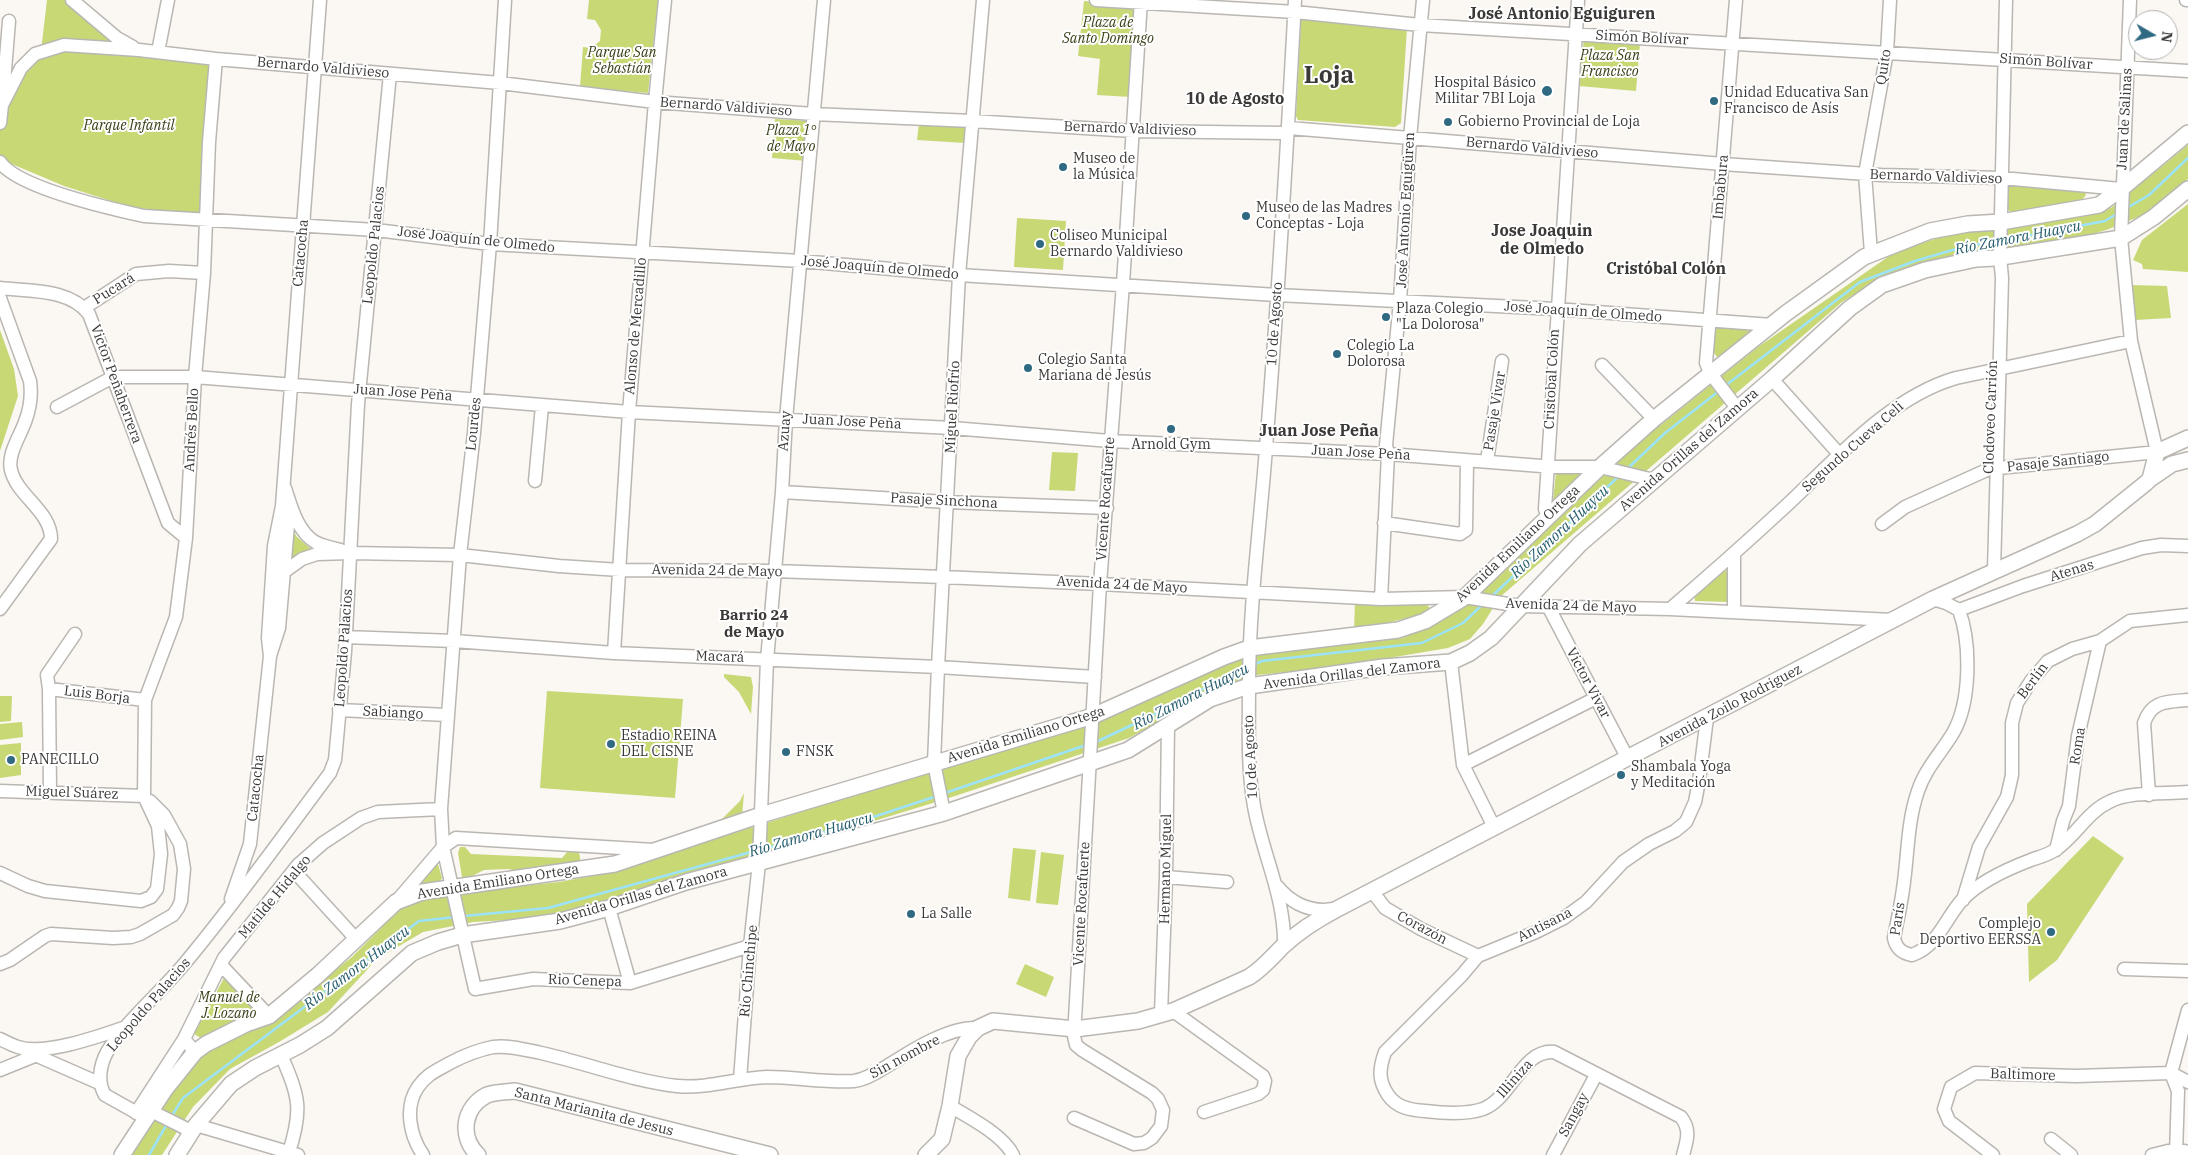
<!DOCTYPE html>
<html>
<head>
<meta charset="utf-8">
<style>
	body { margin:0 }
	#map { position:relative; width:2188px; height:1155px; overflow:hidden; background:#fbf7f3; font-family:"IBM Plex Serif",serif }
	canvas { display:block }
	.north { position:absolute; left:2128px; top:10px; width:50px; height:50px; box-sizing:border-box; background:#fff; border:1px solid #b1b0af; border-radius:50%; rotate:98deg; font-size:14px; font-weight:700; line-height:20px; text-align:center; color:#3b3937 }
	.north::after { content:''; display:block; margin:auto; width:18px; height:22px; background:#2f6982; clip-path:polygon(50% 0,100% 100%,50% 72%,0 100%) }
</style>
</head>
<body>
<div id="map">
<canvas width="2188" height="1155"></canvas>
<div class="north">N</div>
</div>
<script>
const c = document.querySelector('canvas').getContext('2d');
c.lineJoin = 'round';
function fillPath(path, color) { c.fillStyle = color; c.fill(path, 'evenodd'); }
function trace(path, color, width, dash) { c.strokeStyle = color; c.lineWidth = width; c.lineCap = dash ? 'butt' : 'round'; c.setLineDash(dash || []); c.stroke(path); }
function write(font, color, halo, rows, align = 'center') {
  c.font = font + ' "IBM Plex Serif",serif'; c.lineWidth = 4; c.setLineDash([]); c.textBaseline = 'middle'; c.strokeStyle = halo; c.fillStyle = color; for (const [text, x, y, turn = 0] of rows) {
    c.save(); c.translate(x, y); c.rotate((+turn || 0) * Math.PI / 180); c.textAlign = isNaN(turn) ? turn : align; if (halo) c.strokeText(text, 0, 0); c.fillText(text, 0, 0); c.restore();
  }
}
fillPath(new Path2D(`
	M 47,0 L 72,0 L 139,50 L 216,59 L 206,216 L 194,216 L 121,205 L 121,204 L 64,186 L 0,159 L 0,123 L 10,87 L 41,51 Z
	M 589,0 L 658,0 L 648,93 L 580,87 L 583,47 L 591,48 L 600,41 L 601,30 L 595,20 L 587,19 Z
	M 1084,1 L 1137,6 L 1131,97 L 1097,95 L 1100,59 L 1078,56 Z
	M 1305,16 L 1407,28 L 1401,123 L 1395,127 L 1298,120 L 1296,116 L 1301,21 Z
	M 1584,38 L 1640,43 L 1636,91 L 1579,86 Z
	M 775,119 L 811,121 L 807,161 L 772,158 Z
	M 919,123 L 967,126 L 965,143 L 917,140 Z
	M 2188,145 L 2188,179 L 2143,215 L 2109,229 L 2077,239 L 2016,246 L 1945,258 L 1876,281 L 1842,302 L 1500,597 L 1483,624 L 1470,639 L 1448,648 L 1336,667 L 1257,675 L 1221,687 L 1129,738 L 949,798 L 770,853 L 545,918 L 473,922 L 423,932 L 377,959 L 328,1012 L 279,1042 L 230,1069 L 193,1107 L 162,1155 L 128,1155 L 191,1065 L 225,1039 L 265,1026 L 352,957 L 400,909 L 431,896 L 559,882 L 603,874 L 1047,735 L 1143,702 L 1216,664 L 1259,651 L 1403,638 L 1436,623 L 1464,606 L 1642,440 L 1758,347 L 1895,252 L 1953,233 L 2078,215 L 2111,208 Z
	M 2014,184 L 2085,192 L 2086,195 L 2081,201 L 2013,214 L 2006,208 L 2007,188 Z
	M 2188,204 L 2188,272 L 2143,269 L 2142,264 L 2133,260 L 2142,240 Z
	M 1017,218 L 1066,221 L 1063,270 L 1014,267 Z
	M 2132,285 L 2167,286 L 2171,318 L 2135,320 Z
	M 1715,325 L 1752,331 L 1719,359 L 1713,352 Z
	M 0,330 L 14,369 L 18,396 L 0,451 Z
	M 1052,452 L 1078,453 L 1075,491 L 1049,490 Z
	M 1556,472 L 1582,473 L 1553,501 Z
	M 289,523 L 297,537 L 312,550 L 289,561 Z
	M 1723,571 L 1729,571 L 1728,602 L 1695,601 L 1694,594 Z
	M 1355,601 L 1426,604 L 1431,609 L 1427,613 L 1354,631 Z
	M 724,674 L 751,677 L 753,687 L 751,714 L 739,692 L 724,677 Z
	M 547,691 L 683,699 L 675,798 L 540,788 Z
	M 0,696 L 12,696 L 11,721 L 0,722 Z
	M 22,722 L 23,737 L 0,740 L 0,724 Z
	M 21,743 L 21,775 L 0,778 L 0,745 Z
	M 744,793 L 742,817 L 718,823 L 740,801 Z
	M 2093,836 L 2124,858 L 2057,960 L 2029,982 L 2027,904 Z
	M 460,847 L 465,847 L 471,854 L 562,858 L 568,851 L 579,852 L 581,864 L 523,872 L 508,869 L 484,870 L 468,878 L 462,877 L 458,853 Z
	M 1013,848 L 1036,850 L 1030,901 L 1008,898 Z
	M 1041,852 L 1064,855 L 1058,905 L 1036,903 Z
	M 437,861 L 442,878 L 439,883 L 417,886 Z
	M 1025,964 L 1054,977 L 1046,997 L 1016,984 Z
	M 224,978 L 257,1008 L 204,1040 L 194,1034 Z`), '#c7d875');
trace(new Path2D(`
	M 2127,208 L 2149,195 L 2188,158
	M 2005,240 L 2105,221 L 2118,213
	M 1725,386 L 1860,282 L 1915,261 L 1963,247 L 1997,241
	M 1626,470 L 1665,433 L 1719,391
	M 1491,597 L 1618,477
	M 1253,665 L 1262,661 L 1422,643 L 1463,623 L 1483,604
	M 1096,742 L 1172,706 L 1221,679 L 1246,669
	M 945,793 L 1086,745
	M 763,849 L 843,827 L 937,796
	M 464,916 L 548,908 L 755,851
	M 171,1117 L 183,1098 L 419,921 L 456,917
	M 149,1155 L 167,1124`), '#9ce3f9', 2.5);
const minor = new Path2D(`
	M 72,0 L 117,38 L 133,47
	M 505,0 L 490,244 L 474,433 L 460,555 L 441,809 L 443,847 L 475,989 L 533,979 L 630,983 L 750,946
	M 1096,0 L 1295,12 L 1420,25 L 2188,71
	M 1736,0 L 1706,363 L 1711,374 L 1737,408
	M 2186,0 L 2188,0
	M 158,52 L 168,0
	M 3,95 L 9,21
	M 0,123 L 2,105 L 21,68 L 35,54 L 64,45 L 139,50 L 216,59 L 500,83 L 655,102 L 813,114 L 972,121 L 1133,131 L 1283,133 L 1289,128 L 1723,164 L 1881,175 L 2002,178 L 2121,189
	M 0,162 C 18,188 112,209 144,216 L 376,230 L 490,244 L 801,261 L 959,275 L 1277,295 L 1556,309 L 1772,325
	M 1871,253 L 1865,174 L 1887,52 L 1890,0
	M 0,288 C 30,292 69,288 89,314 L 168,523 L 186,538
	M 0,298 L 30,381 C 32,395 30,409 25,422 C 20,436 7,455 11,470 C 17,496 51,511 51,539 L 0,609
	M 84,308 L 136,274 L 169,271 L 204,273
	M 1602,365 L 1654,419
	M 1772,379 L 1840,455
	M 57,407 L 113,377 L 195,377 L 629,412 L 952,428 L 1110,441 L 1388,454 L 1554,467 L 1600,467 L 1654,480
	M 1487,461 L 1502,361
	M 535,481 L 542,406
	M 285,488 C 291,506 297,531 315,542 C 322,546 332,548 341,550
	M 782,492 L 947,502 L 1107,508
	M 1549,518 L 1545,509 L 1578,0
	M 1384,523 L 1460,534 L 1466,530 L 1467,461
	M 1882,524 L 1905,507 L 1989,469 L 2157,452 L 2131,341 L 2121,238 L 2130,0
	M 1994,571 L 2002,278 L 2000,257 L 2006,0
	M 284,572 L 302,559 L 317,554 L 350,553 L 460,555 L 559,566 L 620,570 L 774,571 L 943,577 L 1100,584 L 1381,599 L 1465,597 L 1520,606 L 1670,609 L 1892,620
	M 1381,599 L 1388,454 L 1386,445 L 1400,301 L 1410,138 L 1423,0
	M 1933,599 L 1946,603 L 1959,610 C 1971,643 1971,702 1953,733 C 1941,753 1925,769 1918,791 C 1907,822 1908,857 1903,889 C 1901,905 1897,922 1894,938 C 1896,948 1901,953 1912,955 C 1938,946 1945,919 1962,900 C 1980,881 2007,869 2031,860 C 2039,857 2048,855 2055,850 C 2075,837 2087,812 2109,802 C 2129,791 2165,794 2188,792
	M 1548,606 L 1628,759
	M 1670,609 C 1710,575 1748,541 1787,505 C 1836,459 1890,397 1956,378 L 2131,341
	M 1959,610 L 2023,586 L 2142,548 L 2161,545 L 2188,546
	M 1734,612 L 1734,554
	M 345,637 L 454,641 L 614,653 L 938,667 L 1095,677
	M 614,653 L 629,412 L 655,102 L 665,0
	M 270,656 L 268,638 L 274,546 L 282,506 L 320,0
	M 1451,662 L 1463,765 L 1494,827
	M 49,689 L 145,700
	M 339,710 L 447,715
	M 1463,765 L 1596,698
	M 0,791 L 144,796
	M 50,792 L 49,689 L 47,675 L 75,634
	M 2149,795 L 2144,723 C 2152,700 2167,702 2188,700
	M 944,813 L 934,763 L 938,667 L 959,275 L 983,0
	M 2056,850 L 2063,821 L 2069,806 L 2078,736 L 2100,641
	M 294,871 L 356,939
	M 0,873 L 28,886 L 45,891 L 141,901 L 151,897 L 157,889 L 161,854 L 158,826 L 144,796 L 145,700 L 176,617 L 186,538 L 195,377 L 204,273 L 209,142 L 216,59
	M 1166,877 L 1227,882
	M 1277,886 C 1292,904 1310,913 1334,909
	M 1372,891 L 1385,908 L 1421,929 L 1478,956
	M 231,899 L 250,844 L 270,656 L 279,628 L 288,525 L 282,506
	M 1963,900 L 1979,847 L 2007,797 L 2012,775 L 2012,723 L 2017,703 L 2031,681 L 2048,661 L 2072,649 L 2100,641 L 2130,621 L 2188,615
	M 396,902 L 443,847 L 456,838 L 654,850
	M 609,908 L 630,983
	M 1284,945 C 1285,896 1262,853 1254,806 C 1247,767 1249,726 1249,686 C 1249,607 1260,528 1266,448 C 1278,299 1287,149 1295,0
	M 0,964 L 10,960 L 45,936 L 51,934 L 113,938 L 131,937 L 140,934 L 173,915 L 178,908 L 181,901 L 184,869 L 180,844 L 164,815 L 150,801
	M 221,965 L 269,1016
	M 2124,969 L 2188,971
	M 1173,1011 L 1263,1076 L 1265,1081 L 1263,1090 L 1258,1094 L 1204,1112
	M 1161,1014 L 1166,877 L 1168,724
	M 0,1039 C 6,1042 12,1045 18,1047 C 45,1056 100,1036 126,1027
	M 26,1051 L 99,1083
	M 195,1052 L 184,1039 L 224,958 L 298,865 L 323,843 L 361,818 L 378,812 L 441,809
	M 281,1055 C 299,1096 303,1109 289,1152
	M 0,1070 L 37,1055
	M 740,1080 L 750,946 L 759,863 L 767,660 L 782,492 L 786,419 L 824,0
	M 950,1106 C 969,1117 1003,1135 1013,1155
	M 151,1111 L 191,1131
	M 136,1113 L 184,1039
	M 146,1118 L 105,1095 C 97,1082 100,1065 107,1052 C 126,1021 161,992 185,963 C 236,902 282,837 330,773 L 335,760 L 345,652 L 358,404 L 390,74
	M 1074,1118 L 1134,1144 L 1144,1143 L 1152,1138 L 1161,1126 L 1163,1110 L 1158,1099 L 1152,1093 L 1082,1050 L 1076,1045 L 1074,1036 L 1100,584 L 1123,284 L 1141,0
	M 196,1125 L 298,1155
	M 2051,1139 L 2071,1155
	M 423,1155 C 410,1136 404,1107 418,1087 C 427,1074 436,1071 450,1063 C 463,1056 478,1050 493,1047 C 509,1045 526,1050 541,1053 C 586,1063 632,1081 677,1086 C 708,1089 737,1078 767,1077 C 796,1077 826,1083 854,1081 C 868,1079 880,1070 892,1063 C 914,1049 951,1026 978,1028
	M 1553,1155 L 1596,1075
	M 1683,1155 C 1687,1140 1691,1130 1681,1117 L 1554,1052 C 1522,1049 1512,1098 1483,1109 C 1466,1115 1442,1113 1425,1111 C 1411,1110 1397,1108 1388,1095 C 1378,1080 1379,1069 1385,1052 L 1462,975 L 1478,956 L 1536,932 L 1564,918 L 1586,902 L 1623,862 L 1649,844 L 1675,831 L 1686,822 L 1695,802 L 1699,781 L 1707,718
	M 1993,1155 L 1949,1121 L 1944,1109 L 1951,1087 L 1975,1073 L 2076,1076 L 2171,1073 L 2188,1082
	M 2152,1155 L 2176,1149 L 2188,1152
	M 2176,1155 L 2178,1091 L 2171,1073 L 2188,1010`);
const major = new Path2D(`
	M 2150,479 L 2172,464 L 2188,460
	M 122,1155 L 166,1088 L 195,1052 L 206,1044 L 246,1024 L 269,1016 L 318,975 L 396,902 L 422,892 L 615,864 L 761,815 L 1093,716 L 1224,657 L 1249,648 L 1398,630 L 1425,621 L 1465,597 L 1600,467 L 1654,419 L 1785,314 L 1864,257 L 1930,231 L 1968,224 L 2001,222 L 2099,205 L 2121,189 L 2188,133
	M 177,1155 L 196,1125 L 231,1084 L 255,1068 L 300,1045 L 327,1028 L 412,953 L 438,942 L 462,935 L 560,921 L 609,908 L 686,882 L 944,813 L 1128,750 L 1210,699 L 1249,686 L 1383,667 L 1451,662 L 1470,653 L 1491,638 L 1580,544 L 1772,379 L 1850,308 L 1882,285 L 1925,270 L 1976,259 L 1995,258 L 2121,238 L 2154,217 L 2188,189
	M 478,1155 C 459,1137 463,1107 487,1095 C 496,1092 506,1092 515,1091 L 770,1155
	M 926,1155 L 942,1139 L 950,1106 L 958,1056 L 969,1037 L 978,1028 L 993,1021 L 1075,1029 L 1138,1021 L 1173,1011 L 1249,977 C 1262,969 1272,957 1283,946 C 1299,931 1318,919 1337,909 L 1933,599 L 2077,534 L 2095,524 L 2146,483 L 2150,479 L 2157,452 L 2188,438`);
trace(minor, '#bab7b2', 15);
trace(major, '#bab7b2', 18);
trace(minor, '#fff', 12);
trace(major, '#fff', 15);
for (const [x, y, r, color] of [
	[1547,91,6,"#2f6982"],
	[1714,101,5,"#2f6982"],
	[1448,122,5,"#2f6982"],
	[1063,167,5,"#2f6982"],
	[1246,216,5,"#2f6982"],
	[1040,244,5,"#2f6982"],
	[1386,317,5,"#2f6982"],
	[1337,354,5,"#2f6982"],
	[1028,368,5,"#2f6982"],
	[1171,429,5,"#2f6982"],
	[611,744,5,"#2f6982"],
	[786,752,5,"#2f6982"],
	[11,760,5,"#2f6982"],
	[1621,775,5,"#2f6982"],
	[911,914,5,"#2f6982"],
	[2051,932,5,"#2f6982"]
]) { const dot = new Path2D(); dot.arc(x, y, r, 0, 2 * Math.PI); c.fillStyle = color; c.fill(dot); trace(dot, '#fff', 2); }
write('italic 14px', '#383e15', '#fff', [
	["Plaza de",1108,23],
	["Santo Domingo",1108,39],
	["Parque San",622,53],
	["Sebastián",622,69],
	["Plaza San",1610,56],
	["Francisco",1610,72],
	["Parque Infantil",129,126],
	["Plaza 1°",791,131],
	["de Mayo",791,147],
	["Manuel de",229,998],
	["J. Lozano",229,1014]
]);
write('14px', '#3b3937', '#fff', [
	["Simón Bolívar",1642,38,3],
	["Simón Bolívar",2046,62,4],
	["Quito",1884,67,-81],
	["Bernardo Valdivieso",323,68,5],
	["Bernardo Valdivieso",726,107,4],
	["Juan de Salinas",2125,119,-87],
	["Bernardo Valdivieso",1130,129,2],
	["Bernardo Valdivieso",1532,148,5],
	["Bernardo Valdivieso",1936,177,2],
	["Imbabura",1721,187,-85],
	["José Antonio Eguigüren",1406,210,-87],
	["José Joaquín de Olmedo",476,240,6],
	["Leopoldo Palacios",374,245,-84],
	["Catacocha",301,253,-85],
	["José Joaquín de Olmedo",880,268,5],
	["Pucará",114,289,-32],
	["José Joaquín de Olmedo",1583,312,4],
	["10 de Agosto",1275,324,-86],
	["Alonso de Mercadillo",636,326,-85],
	["Cristobal Colón",1552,379,-87],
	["Victor Peñaherrera",116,384,70],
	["Juan Jose Peña",403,393,4],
	["Miguel Riofrío",953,407,-87],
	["Pasaje Vivar",1495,411,-81],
	["Clodoveo Carrión",1991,417,-88],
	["Juan Jose Peña",852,422,3],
	["Lourdes",474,424,-84],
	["Andrés Bello",192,430,-87],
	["Azuay",785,431,-86],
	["Segundo Cueva Celi",1853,447,-41],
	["Avenida Orillas del Zamora",1689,450,-41],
	["Juan Jose Peña",1361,453,3],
	["Pasaje Santiago",2058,462,-6],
	["Vicente Rocafuerte",1106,499,-86],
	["Pasaje Sinchona",944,501,3],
	["Avenida Emiliano Ortega",1518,544,-43],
	["Avenida 24 de Mayo",717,571,1],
	["Atenas",2072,571,-17],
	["Avenida 24 de Mayo",1122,585,3],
	["Avenida 24 de Mayo",1571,606,2],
	["Leopoldo Palacios",344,648,-86],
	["Macará",720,657,2],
	["Avenida Orillas del Zamora",1352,674,-7],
	["Berlín",2033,681,-53],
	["Victor Vivar",1588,683,62],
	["Luis Borja",97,695,7],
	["Avenida Zoilo Rodriguez",1730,706,-28],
	["Sabiango",393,713,3],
	["Avenida Emiliano Ortega",1026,735,-17],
	["Roma",2078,746,-81],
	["10 de Agosto",1251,757,-93],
	["Catacocha",256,788,-84],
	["Miguel Suárez",72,793,2],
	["Hermano Miguel",1166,869,-89],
	["Avenida Emiliano Ortega",498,882,-9],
	["Avenida Orillas del Zamora",641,896,-16],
	["Matilde Hidalgo",275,897,-50],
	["Vicente Rocafuerte",1082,904,-87],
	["París",1898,919,-81],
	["Antisana",1545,925,-27],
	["Corazón",1422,928,28],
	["Río Chinchipe",749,971,-85],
	["Rio Cenepa",585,981,2],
	["Leopoldo Palacios",149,1005,-49],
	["Sin nombre",905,1057,-28],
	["Baltimore",2023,1075,2],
	["Illiniza",1515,1079,-48],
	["Santa Marianita de Jesus",594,1112,14],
	["Sangay",1574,1115,-62]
]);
write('14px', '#3b3937', '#fff', [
	["Hospital Básico",1536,83,"right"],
	["Militar 7BI Loja",1536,99,"right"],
	["Unidad Educativa San",1724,93],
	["Francisco de Asís",1724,109],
	["Gobierno Provincial de Loja",1458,122],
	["Museo de",1073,159],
	["la Música",1073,175],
	["Museo de las Madres",1256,208],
	["Conceptas - Loja",1256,224],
	["Coliseo Municipal",1050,236],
	["Bernardo Valdivieso",1050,252],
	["Plaza Colegio",1396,309],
	["\"La Dolorosa\"",1396,325],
	["Colegio La",1347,346],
	["Dolorosa",1347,362],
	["Colegio Santa",1038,360],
	["Mariana de Jesús",1038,376],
	["Arnold Gym",1171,445,"center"],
	["Estadio REINA",621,736],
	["DEL CISNE",621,752],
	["FNSK",796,752],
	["PANECILLO",21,760],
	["Shambala Yoga",1631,767],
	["y Meditación",1631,783],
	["La Salle",921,914],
	["Complejo",2041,924,"right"],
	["Deportivo EERSSA",2041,940,"right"]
], 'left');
write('italic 15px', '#265d6d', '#fff', [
	["Río Zamora Huaycu",2018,238,-11],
	["Río Zamora Huaycu",1560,532,-43],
	["Río Zamora Huaycu",1191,697,-27],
	["Río Zamora Huaycu",811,835,-16],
	["Río Zamora Huaycu",357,968,-37]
]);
write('bold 15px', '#3b3937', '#fff', [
	["Barrio 24",754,616],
	["de Mayo",754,633]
]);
write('bold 16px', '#3b3937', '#fff', [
	["José Antonio Eguiguren",1562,14],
	["10 de Agosto",1235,99],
	["Jose Joaquin",1542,231],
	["de Olmedo",1542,249],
	["Cristóbal Colón",1666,269],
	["Juan Jose Peña",1319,431]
]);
write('bold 24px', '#3b3937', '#fff', [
	["Loja",1329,76]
]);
</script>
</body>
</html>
